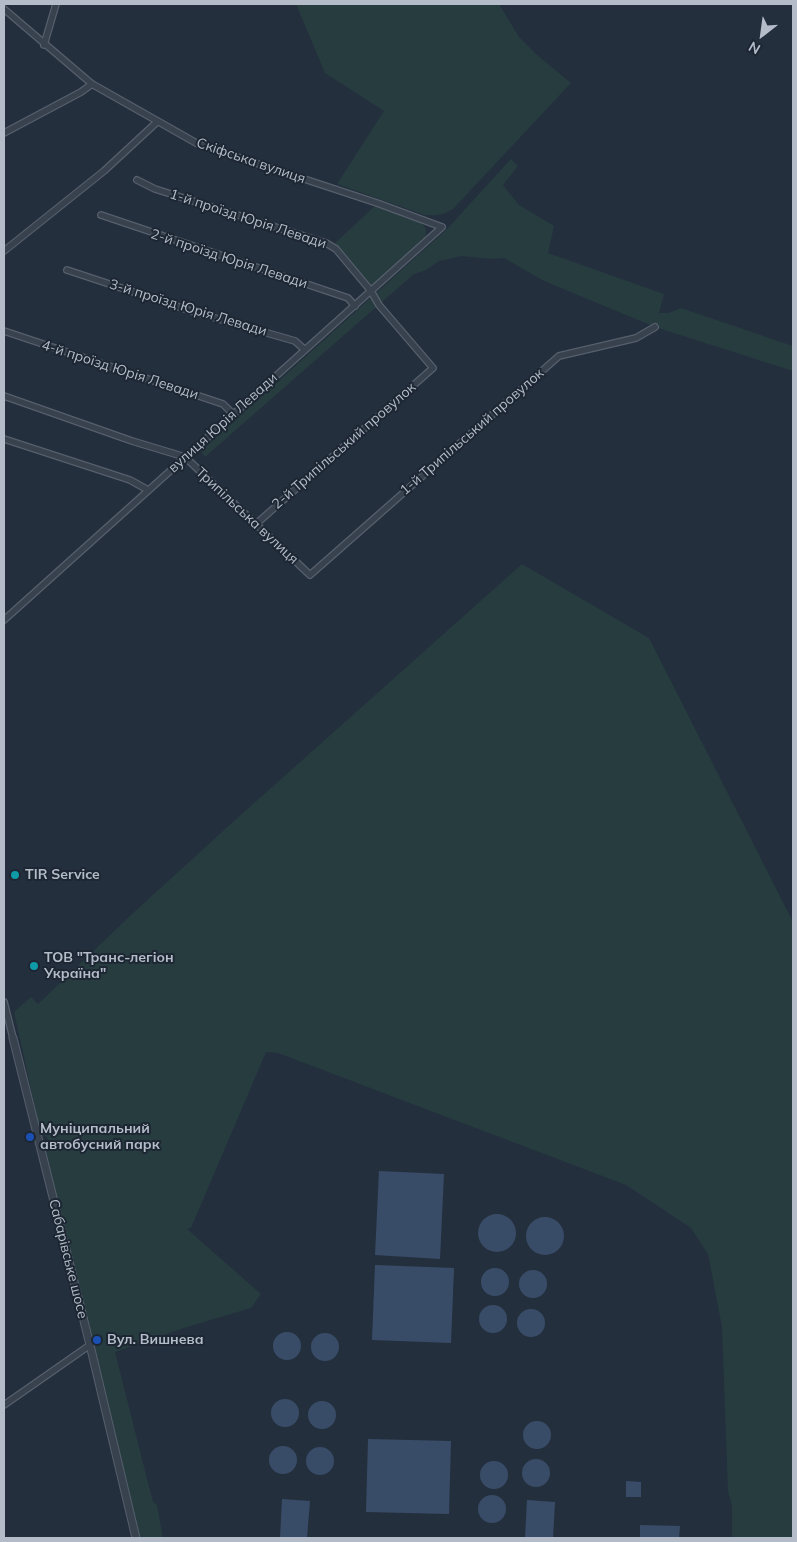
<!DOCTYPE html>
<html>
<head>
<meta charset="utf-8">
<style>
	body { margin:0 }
	#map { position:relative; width:797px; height:1542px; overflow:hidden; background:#242f3e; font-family:Mulish,sans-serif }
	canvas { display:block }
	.frame { position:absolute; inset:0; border:5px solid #b4bcc9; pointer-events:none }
	.north { position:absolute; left:737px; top:10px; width:50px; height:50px; -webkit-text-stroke:4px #1d2633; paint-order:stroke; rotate:210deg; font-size:14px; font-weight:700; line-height:20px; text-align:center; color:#b4bcc9 }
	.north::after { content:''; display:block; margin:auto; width:18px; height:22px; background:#b4bcc9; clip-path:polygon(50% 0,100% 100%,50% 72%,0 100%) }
</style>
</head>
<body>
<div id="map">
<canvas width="797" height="1542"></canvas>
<div class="frame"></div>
<div class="north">N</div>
</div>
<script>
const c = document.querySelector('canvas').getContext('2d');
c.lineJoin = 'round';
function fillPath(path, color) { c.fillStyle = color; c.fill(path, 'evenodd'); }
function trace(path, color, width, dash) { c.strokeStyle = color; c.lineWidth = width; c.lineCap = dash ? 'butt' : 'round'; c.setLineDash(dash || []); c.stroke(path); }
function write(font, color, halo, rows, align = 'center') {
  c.font = font + ' Mulish,sans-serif'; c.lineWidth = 4; c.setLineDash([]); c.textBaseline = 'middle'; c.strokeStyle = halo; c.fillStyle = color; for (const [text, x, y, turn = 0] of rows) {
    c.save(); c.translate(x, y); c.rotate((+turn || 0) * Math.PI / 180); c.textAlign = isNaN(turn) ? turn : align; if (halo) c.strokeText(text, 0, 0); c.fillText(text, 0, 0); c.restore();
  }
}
fillPath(new Path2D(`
	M 296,4 L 499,4 L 519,37 L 536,54 L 571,83 L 454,208 C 444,215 437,216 425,215 L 337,184 L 384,111 L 325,73 Z
	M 511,159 L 518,166 L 503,185 L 519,205 L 554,226 L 548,253 L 664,294 L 659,313 L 669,313 L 681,308 L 793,346 L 793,371 L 655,327 L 544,281 L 504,258 L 492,259 L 462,256 L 439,261 L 426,270 L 414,274 L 205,457 L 201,451 L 446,230 Z
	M 375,206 L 421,223 C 426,227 427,231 425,237 L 372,286 L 335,243 Z
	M 522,564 L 649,638 L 793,922 L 793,1538 L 732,1538 L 732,1506 L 728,1491 L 722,1327 L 708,1254 L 691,1228 L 626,1185 L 278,1053 L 266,1052 L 191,1228 L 187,1229 L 261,1294 L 251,1308 L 187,1327 L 115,1352 L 153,1502 L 157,1505 L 163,1538 L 136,1538 L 104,1387 L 46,1154 L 49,1146 L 47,1137 L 41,1134 L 14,1012 L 31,997 L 38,1004 L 132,914 L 234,821 Z`), '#263c3f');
fillPath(new Path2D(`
	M 379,1171 L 444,1174 L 440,1259 L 375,1255 Z
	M478 1233a19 19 0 1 1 38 0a19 19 0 1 1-38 0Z
	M526 1236a19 19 0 1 1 38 0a19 19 0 1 1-38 0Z
	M 375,1265 L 454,1268 L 451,1343 L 372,1340 Z
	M481 1282a14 14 0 1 1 28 0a14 14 0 1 1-28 0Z
	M519 1284a14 14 0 1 1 28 0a14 14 0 1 1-28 0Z
	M479 1319a14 14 0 1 1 28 0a14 14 0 1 1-28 0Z
	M517 1323a14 14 0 1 1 28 0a14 14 0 1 1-28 0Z
	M273 1346a14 14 0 1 1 28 0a14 14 0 1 1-28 0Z
	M311 1347a14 14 0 1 1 28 0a14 14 0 1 1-28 0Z
	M271 1413a14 14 0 1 1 28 0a14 14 0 1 1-28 0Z
	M308 1415a14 14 0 1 1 28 0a14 14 0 1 1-28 0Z
	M523 1435a14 14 0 1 1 28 0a14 14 0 1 1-28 0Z
	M 368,1439 L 451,1441 L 449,1514 L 366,1512 Z
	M269 1460a14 14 0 1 1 28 0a14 14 0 1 1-28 0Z
	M306 1461a14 14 0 1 1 28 0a14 14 0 1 1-28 0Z
	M522 1473a14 14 0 1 1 28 0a14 14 0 1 1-28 0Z
	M480 1475a14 14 0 1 1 28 0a14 14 0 1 1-28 0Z
	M 626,1481 L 641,1482 L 641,1497 L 626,1497 Z
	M478 1509a14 14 0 1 1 28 0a14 14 0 1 1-28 0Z
	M 282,1499 L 310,1501 L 307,1538 L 280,1538 Z
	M 527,1500 L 555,1502 L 553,1538 L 525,1538 Z
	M 640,1525 L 680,1526 L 679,1538 L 640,1537 Z`), '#394c67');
const minor = new Path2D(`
	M 4,9 L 92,84 L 198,144 L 377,203 L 442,227 L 4,620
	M 44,45 L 56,4
	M 4,133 L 81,92 L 92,84
	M 137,180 L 155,189 L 326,243 L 336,249 L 371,291 L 379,305 L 433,368 L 256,524
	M 101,215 L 348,298 L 355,306
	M 4,251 L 104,171 L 157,122
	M 67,270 L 194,312 L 295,341 L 305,350
	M 4,331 L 223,404 L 233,414
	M 4,396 L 132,441 L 185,457 L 310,575 L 559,356 L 636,338 L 655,327
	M 4,439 L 130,480 L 148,490
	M 4,1002 L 13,1038
	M 4,1405 L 90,1345`);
const tertiary = new Path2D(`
	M 13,1038 L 90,1345 L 136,1538`);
trace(minor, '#565f6c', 8);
trace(tertiary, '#565f6c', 9);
trace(minor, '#38414e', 5.5);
trace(tertiary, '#38414e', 7);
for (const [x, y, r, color] of [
	[15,875,5,"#0f9aa8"],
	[34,966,5,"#0f9aa8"],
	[30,1137,5,"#1a4fb4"],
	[97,1340,5,"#1a4fb4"]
]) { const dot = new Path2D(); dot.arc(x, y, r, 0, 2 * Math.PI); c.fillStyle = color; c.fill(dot); trace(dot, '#1d2633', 2); }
write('14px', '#b4bcc9', '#1d2633', [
	["Скіфська вулиця",251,161,19],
	["1-й проїзд Юрія Левади",248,219,18],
	["2-й проїзд Юрія Левади",229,259,18],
	["3-й проїзд Юрія Левади",188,308,17],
	["4-й проїзд Юрія Левади",120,370,18],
	["вулиця Юрія Левади",223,423,-42],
	["1-й Трипільський провулок",472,432,-41],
	["2-й Трипільський провулок",344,446,-41],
	["Трипільська вулиця",247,516,43],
	["Сабарівське шосе",68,1259,76]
]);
write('bold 14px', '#b4bcc9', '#1d2633', [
	["TIR Service",25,875],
	["ТОВ \"Транс-легіон",44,958],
	["Україна\"",44,974],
	["Муніципальний",40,1129],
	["автобусний парк",40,1145],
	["Вул. Вишнева",107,1340]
], 'left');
</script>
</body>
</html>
